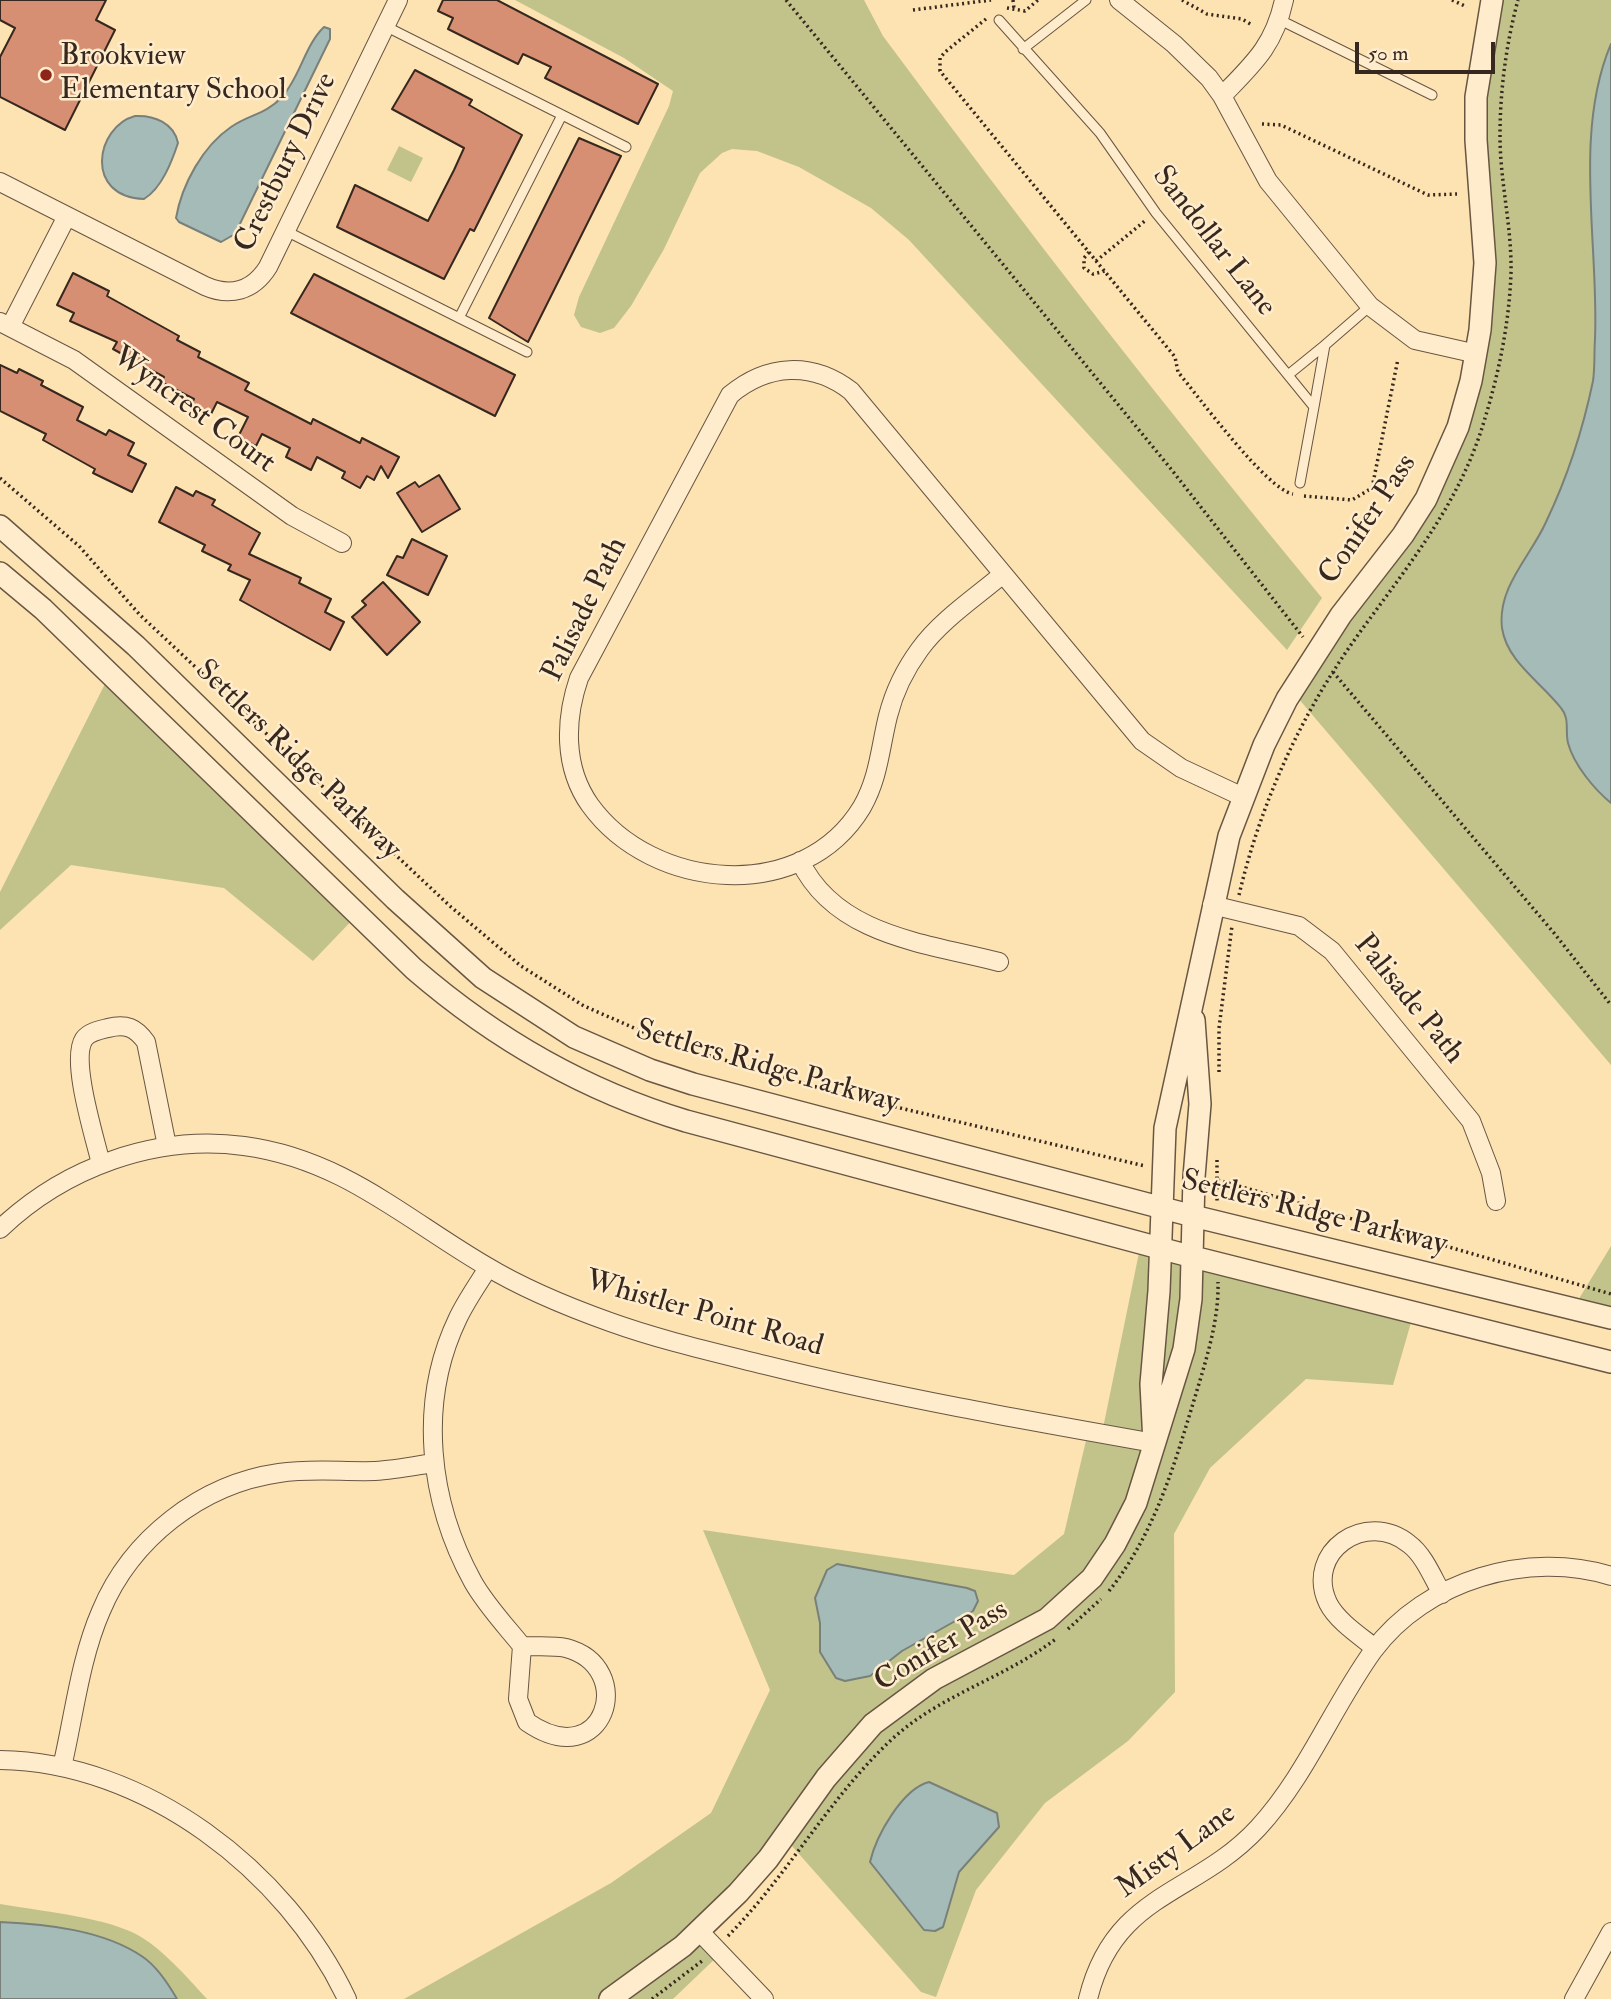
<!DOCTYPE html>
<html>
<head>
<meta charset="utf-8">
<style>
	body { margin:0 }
	#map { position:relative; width:1611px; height:1999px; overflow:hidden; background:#fde2b2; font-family:"IM FELL Double Pica",serif }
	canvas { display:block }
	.scale { position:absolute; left:1355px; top:42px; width:140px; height:32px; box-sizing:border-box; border:4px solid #36281e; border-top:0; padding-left:9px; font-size:21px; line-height:24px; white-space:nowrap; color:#36281e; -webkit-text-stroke:5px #feeccd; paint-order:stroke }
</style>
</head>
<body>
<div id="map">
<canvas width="1611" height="1999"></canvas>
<div class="scale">50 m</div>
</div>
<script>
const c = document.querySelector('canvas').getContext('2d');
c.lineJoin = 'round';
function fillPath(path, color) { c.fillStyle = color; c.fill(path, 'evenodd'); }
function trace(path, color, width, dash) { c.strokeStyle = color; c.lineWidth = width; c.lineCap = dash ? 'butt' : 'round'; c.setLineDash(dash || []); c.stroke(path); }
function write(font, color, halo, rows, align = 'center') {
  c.font = font + ' "IM FELL Double Pica",serif'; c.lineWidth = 5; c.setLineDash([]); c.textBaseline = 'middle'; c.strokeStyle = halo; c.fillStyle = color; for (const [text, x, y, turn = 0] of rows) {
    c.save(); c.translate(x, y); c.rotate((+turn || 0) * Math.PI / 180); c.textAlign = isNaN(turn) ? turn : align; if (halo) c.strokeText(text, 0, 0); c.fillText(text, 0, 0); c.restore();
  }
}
fillPath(new Path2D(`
	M 515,0 L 864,0 L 883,36 C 1025,228 1171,415 1322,598 L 1287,650 L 909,240 L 871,208 L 799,167 L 757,151 L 732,149 L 722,153 L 700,173 L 664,249 L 631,306 L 614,328 L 600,333 L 581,327 L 574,315 L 579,297 L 669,106 L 673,91 L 624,58 Z
	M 1492,0 L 1611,0 L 1611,1065 L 1292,691 L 1403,536 L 1471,381 L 1478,179 Z
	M 399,146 L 423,158 L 411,182 L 387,170 Z
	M 110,674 L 358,914 L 313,961 L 224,888 L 71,865 L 0,930 L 0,892 Z
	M 1141,1243 L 1414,1312 L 1393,1385 L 1306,1379 L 1210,1468 L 1174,1534 L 1175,1692 L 1128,1741 L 1045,1803 L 976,1890 L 936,1997 L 921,1992 L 784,1837 L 701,1932 L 721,1953 L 673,1999 L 404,1999 L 611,1883 L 711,1813 L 770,1690 L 703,1530 L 1014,1575 L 1064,1534 L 1088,1432 L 1102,1433 Z
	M 1611,1246 L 1611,1318 L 1577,1302 Z
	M 0,1904 C 39,1911 98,1916 134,1933 C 160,1946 188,1978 207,1999 L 0,1999 Z`), '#c1c38b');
const water = new Path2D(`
	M 324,27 L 330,29 L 330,39 L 235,234 L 221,242 L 179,222 L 176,218 C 182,184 203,146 231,127 C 250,114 265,115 282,97 C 300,77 305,45 324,27 Z
	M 1611,44 L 1611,803 C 1594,789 1574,765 1568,743 C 1565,731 1570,718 1561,708 C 1541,682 1507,662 1502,628 C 1497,587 1531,556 1546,522 C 1567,478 1583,429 1593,381 C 1595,368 1594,353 1595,339 C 1599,245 1573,133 1611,44 Z
	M 135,116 C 154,115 174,123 178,143 C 172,161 162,188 144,199 C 84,197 95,127 135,116 Z
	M 837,1564 L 967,1588 L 975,1591 L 978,1601 L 973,1611 L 902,1651 L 870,1676 L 845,1681 L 836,1678 L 820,1652 L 820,1623 L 815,1598 L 827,1570 Z
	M 929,1782 L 997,1813 L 999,1827 L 959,1872 L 943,1927 L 935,1931 L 924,1930 L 870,1862 C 876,1836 902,1789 929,1782 Z
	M 0,1922 C 46,1924 104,1930 143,1957 C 156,1966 169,1985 177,1999 L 0,1999 Z`);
fillPath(water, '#a5bbb8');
trace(water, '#79807a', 2);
const building = new Path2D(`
	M 0,0 L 106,0 L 96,20 L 115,30 L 65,130 L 0,97 L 0,57 L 15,28 L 0,20 Z
	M 443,0 L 497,0 L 658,84 L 638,124 L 545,78 L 551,67 L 523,54 L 518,64 L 448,29 L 453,18 L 438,11 Z
	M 415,70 L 472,100 L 469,105 L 522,135 L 474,231 L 470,229 L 444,279 L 337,227 L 355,185 L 428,221 L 454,170 L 464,148 L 392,109 Z
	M 579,138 L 621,156 L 528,342 L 489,318 Z
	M 73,273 L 109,291 L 107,296 L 179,336 L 177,340 L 200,352 L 198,357 L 249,383 L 245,390 L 311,424 L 313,419 L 360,443 L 362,438 L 399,457 L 388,478 L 381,466 L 374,480 L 367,476 L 360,488 L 342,478 L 345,472 L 317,457 L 311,470 L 286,457 L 290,448 L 262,434 L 256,446 L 238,437 L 248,417 L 217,402 L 211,414 L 192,404 L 194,399 L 161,382 L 164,377 L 113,349 L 117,342 L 70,321 L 74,313 L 57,305 Z
	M 314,274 L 515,375 L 495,416 L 291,313 Z
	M 0,365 L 17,373 L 19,369 L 43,381 L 41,385 L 83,407 L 77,420 L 106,435 L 109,430 L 134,443 L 128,455 L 146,464 L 132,492 L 93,473 L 95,469 L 43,440 L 46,434 L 0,411 Z
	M 439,475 L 460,509 L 422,532 L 397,493 L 415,482 L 419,487 Z
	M 176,487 L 193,496 L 196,491 L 215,500 L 212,505 L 260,533 L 249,554 L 301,578 L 299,583 L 331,599 L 325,612 L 344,622 L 330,650 L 240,600 L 250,580 L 228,570 L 231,565 L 202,551 L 205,545 L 159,522 Z
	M 412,539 L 447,556 L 428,595 L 387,575 L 397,556 L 403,558 Z
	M 383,582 L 420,622 L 387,655 L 352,617 L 366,605 L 362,601 Z`);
fillPath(building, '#d78f74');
trace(building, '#36281e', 2);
const service = new Path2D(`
	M 999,20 L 1100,133 L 1156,213 L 1314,407 L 1300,483
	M 1280,20 L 1432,95
	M 385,26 L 626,147
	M 1023,49 L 1086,0
	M 286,231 L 527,352
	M 459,318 L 562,115
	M 1288,375 L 1325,345
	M 1314,407 L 1325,345 L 1370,306`);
const minor = new Path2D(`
	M 1119,0 L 1174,44 L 1209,78 L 1222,96 L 1268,181 L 1370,306 L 1415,340 L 1477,354
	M 1222,96 C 1253,64 1274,46 1284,0
	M 0,182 L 205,286 C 230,297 253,291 268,267 L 398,0
	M 0,322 L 74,360 L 292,516 L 342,543
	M 10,327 L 67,216
	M 1003,574 C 976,597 941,620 920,649 C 906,668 894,692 888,716 C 880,748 879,777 862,807 C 803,905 652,891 590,805 C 563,767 565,719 579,678 L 730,395 C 767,364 812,361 851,391 L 1142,741 L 1181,768 L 1243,797
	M 800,861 C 836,936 926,943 999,962
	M 1212,905 L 1299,926 L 1332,951 L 1471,1121 L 1491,1173 L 1496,1201
	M 101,1164 C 95,1138 70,1060 84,1039 C 89,1032 100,1030 108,1028 C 126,1023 136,1028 146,1042 L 167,1146
	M 0,1229 C 64,1168 155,1134 244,1146 C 342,1159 404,1218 486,1266 C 524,1289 568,1307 610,1322 C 660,1340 713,1352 765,1365 C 894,1397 1024,1420 1154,1443
	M 488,1268 C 478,1284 466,1301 458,1318 C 417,1403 429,1502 473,1582 C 486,1605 505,1625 522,1646
	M 522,1646 C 535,1647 552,1645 566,1648 C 638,1667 605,1776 527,1722 L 518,1699 Z
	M 1375,1648 C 1360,1636 1337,1621 1328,1603 C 1304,1552 1366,1509 1409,1544 C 1424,1555 1433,1578 1442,1594
	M 0,1760 C 145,1762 286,1870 347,1999
	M 62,1767 C 74,1716 80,1659 101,1611 C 131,1539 201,1484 279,1473 C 311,1468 343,1472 375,1471 C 394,1470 414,1466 433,1463
	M 700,1932 L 764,1999
	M 1088,1999 C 1114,1892 1195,1896 1258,1828 C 1306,1776 1332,1708 1373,1651 C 1425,1580 1529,1550 1611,1576
	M 1574,1999 L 1611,1932`);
const tertiary = new Path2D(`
	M 0,526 L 136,646 L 395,899 L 483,978 L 574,1037 L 650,1070 L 693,1084 L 1193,1216 L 1611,1318
	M 0,573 L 43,609 L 414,969 C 495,1039 583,1090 686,1121 L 1193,1257 L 1611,1362
	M 1154,1443 L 1151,1384 L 1159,1291 L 1165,1128 L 1229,836 L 1264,745 L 1287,699 L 1341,615 L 1403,535 L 1426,499 L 1458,427 L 1471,381 L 1480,330 L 1485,263 L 1476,140 L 1476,97 L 1492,0
	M 610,1999 L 683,1946 L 738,1893 L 768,1859 L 826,1778 L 873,1724 L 934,1679 L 1047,1619 L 1092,1578 L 1115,1544 L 1136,1503 L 1184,1349 L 1191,1299 L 1194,1177 L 1200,1104 L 1194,1020`);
trace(service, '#685643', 11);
trace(minor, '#685643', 20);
trace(tertiary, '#685643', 24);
trace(new Path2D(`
	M 786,0 L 1171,469 L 1303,637
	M 1013,0 L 1014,9
	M 1182,0 L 1207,14 L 1242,19 L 1252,25
	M 1452,0 L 1467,7
	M 1007,8 L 1025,11 L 1038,0
	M 913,10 L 991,0
	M 986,19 L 945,52 L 940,58 L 940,71 L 1175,357 L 1178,372 C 1198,396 1267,490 1293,494
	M 1262,124 L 1281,125 L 1428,195 L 1457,194
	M 1089,252 L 1084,258 L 1084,268 L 1093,274 L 1105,271
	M 1096,261 L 1146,220
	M 0,478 L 79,546 L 140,615 L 451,907 L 521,966 L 584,1006 L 673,1045 L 837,1093 L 1145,1166
	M 1304,496 L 1352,500 L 1372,488 L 1398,359
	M 1333,672 L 1554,933 L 1611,1005
	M 1239,895 C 1262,798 1304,708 1363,628 C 1408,566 1455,508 1480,434 C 1497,382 1509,328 1511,273 C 1512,227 1500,182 1500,136 C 1500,91 1506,44 1518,0
	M 1219,1072 L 1219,1028 L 1232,926
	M 1217,1160 L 1217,1204
	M 1218,1180 L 1611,1294
	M 1109,1591 C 1155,1533 1174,1466 1195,1397 C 1206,1360 1219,1321 1218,1282
	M 1068,1629 L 1101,1599
	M 728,1936 C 787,1876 828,1800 889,1742 C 938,1695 1004,1679 1057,1638
	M 652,1999 L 702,1961`), '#36281e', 3.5, [2, 3.5]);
trace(service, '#feeccd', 9);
trace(minor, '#feeccd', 18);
trace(tertiary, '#feeccd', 21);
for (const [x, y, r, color] of [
	[46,75,7,"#8f2418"]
]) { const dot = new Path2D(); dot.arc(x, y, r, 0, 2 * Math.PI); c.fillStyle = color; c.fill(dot); trace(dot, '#feeccd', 2.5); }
write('30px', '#36281e', '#feeccd', [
	["Brookview",60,58],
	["Elementary School",60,92]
], 'left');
write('30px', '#36281e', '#feeccd', [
	["Crestbury Drive",287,163,-64],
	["Sandollar Lane",1213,242,52],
	["Wyncrest Court",193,411,36],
	["Conifer Pass",1369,520,-56],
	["Palisade Path",586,610,-64],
	["Settlers Ridge Parkway",297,761,44],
	["Palisade Path",1408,1000,51],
	["Settlers Ridge Parkway",767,1068,16],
	["Settlers Ridge Parkway",1314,1214,14],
	["Whistler Point Road",704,1315,16],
	["Conifer Pass",942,1647,-31],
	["Misty Lane",1177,1852,-36]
]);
</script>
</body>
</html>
